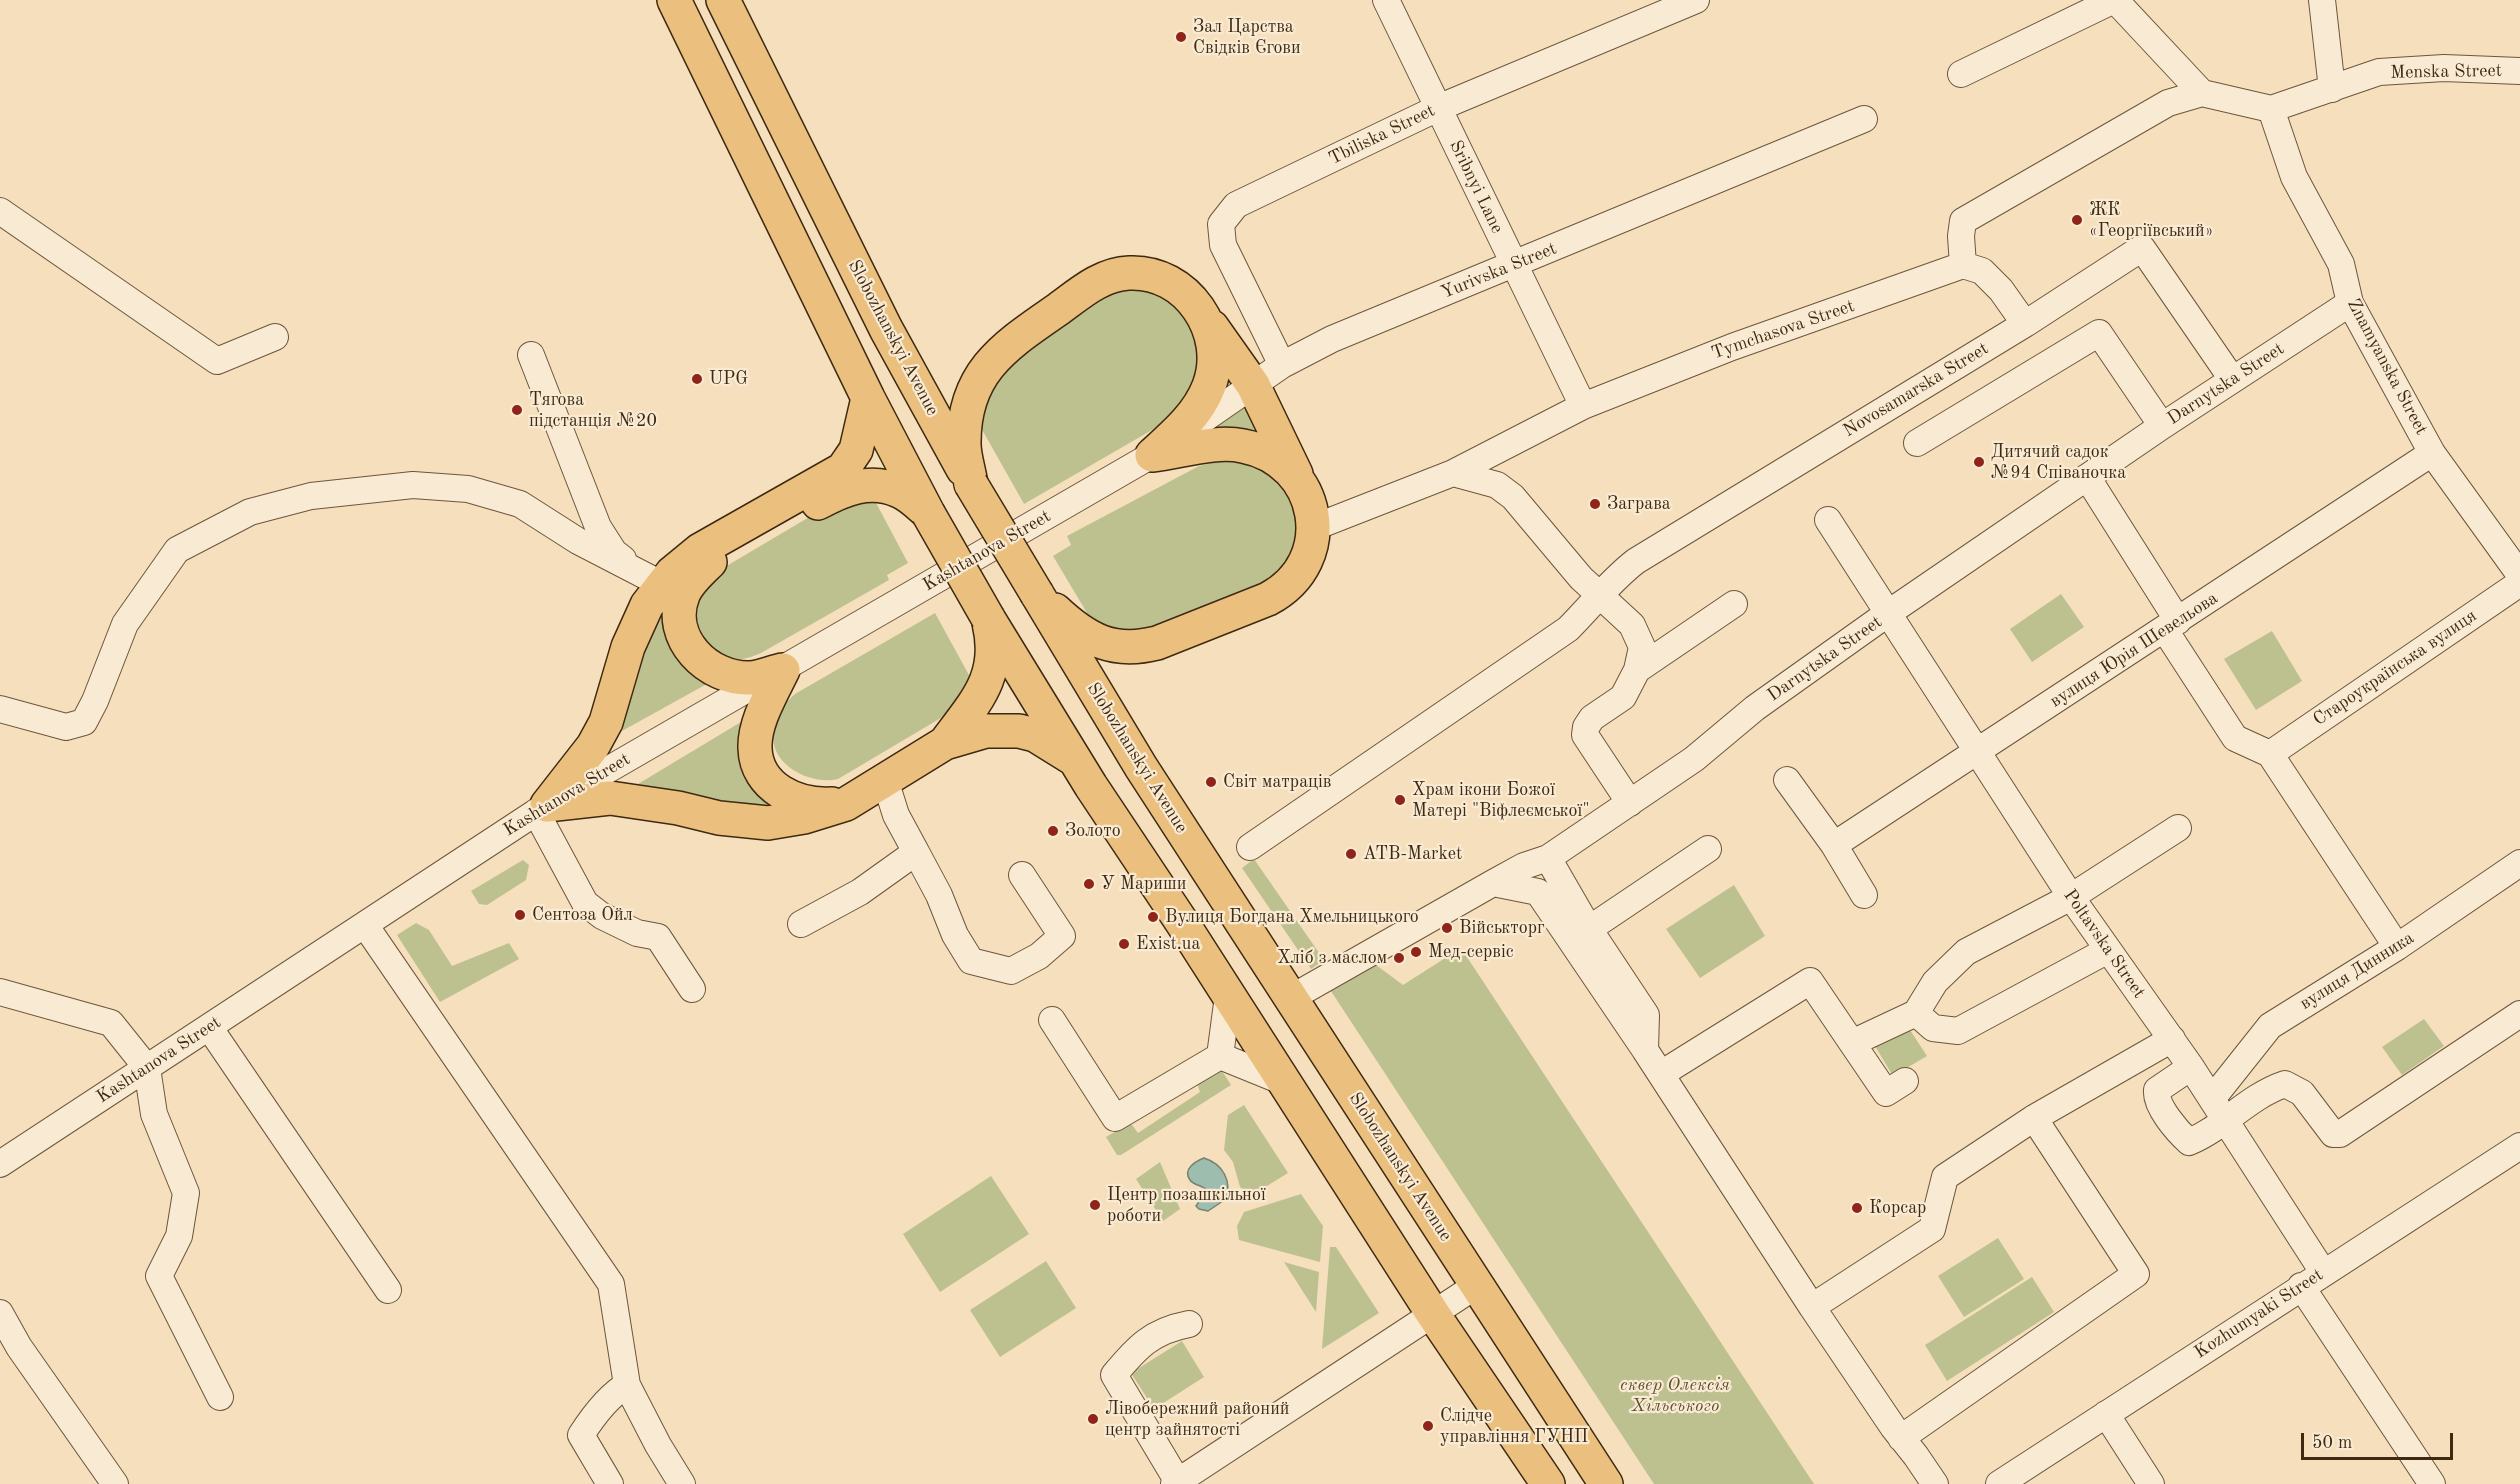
<!DOCTYPE html>
<html>
<head>
<meta charset="utf-8">
<style>
	body { margin:0 }
	#map { position:relative; width:2520px; height:1484px; overflow:hidden; background:#f6dfbc; font-family:"Old Standard TT",serif }
	canvas { display:block }
	.scale { position:absolute; left:2301px; top:1433px; width:152px; height:27px; box-sizing:border-box; border:3px solid #3e2911; border-top:0; padding-left:8px; font-size:18px; line-height:21px; white-space:nowrap; color:#3e2911; -webkit-text-stroke:4px #f9ead3; paint-order:stroke }
</style>
</head>
<body>
<div id="map">
<canvas width="2520" height="1484"></canvas>
<div class="scale">50 m</div>
</div>
<script>
const c = document.querySelector('canvas').getContext('2d');
c.lineJoin = 'round';
function fillPath(path, color) { c.fillStyle = color; c.fill(path, 'evenodd'); }
function trace(path, color, width, dash) { c.strokeStyle = color; c.lineWidth = width; c.lineCap = dash ? 'butt' : 'round'; c.setLineDash(dash || []); c.stroke(path); }
function write(font, color, halo, rows, align = 'center') {
  c.font = font + ' "Old Standard TT",serif'; c.lineWidth = 4.5; c.setLineDash([]); c.textBaseline = 'middle'; c.strokeStyle = halo; c.fillStyle = color; for (const [text, x, y, turn = 0] of rows) {
    c.save(); c.translate(x, y); c.rotate((+turn || 0) * Math.PI / 180); c.textAlign = isNaN(turn) ? turn : align; if (halo) c.strokeText(text, 0, 0); c.fillText(text, 0, 0); c.restore();
  }
}
fillPath(new Path2D(`
	M 1151,285 L 1190,312 L 1202,375 L 1171,419 L 1024,504 L 980,426 L 982,409 L 1001,365 L 1113,289 Z
	M 1250,401 L 1269,438 L 1199,438 Z
	M 1228,459 L 1251,461 L 1288,488 L 1300,530 L 1294,557 L 1265,587 L 1143,633 L 1122,634 L 1093,623 L 1053,556 L 1071,545 L 1067,536 L 1199,466 Z
	M 843,497 L 874,499 L 908,563 L 887,575 L 889,580 L 761,653 C 734,665 717,661 700,636 C 698,633 693,628 693,625 C 689,607 699,589 708,577 Z
	M 668,590 L 661,616 L 667,636 L 714,680 L 622,731 L 642,638 Z
	M 2061,594 L 2084,627 L 2032,662 L 2010,629 Z
	M 935,613 L 975,686 L 956,709 L 838,779 C 813,785 775,768 773,739 C 771,720 783,705 795,694 Z
	M 2272,631 L 2302,681 L 2256,710 L 2224,659 Z
	M 741,722 C 728,778 758,782 799,807 L 753,812 L 638,784 Z
	M 1254,859 L 1324,960 L 1311,969 L 1242,868 Z
	M 523,860 L 529,865 L 526,880 L 487,905 L 479,904 L 471,891 Z
	M 1734,885 L 1765,936 L 1700,978 L 1666,929 Z
	M 416,923 L 429,930 L 452,966 L 509,943 L 519,959 L 440,1002 L 397,935 Z
	M 1461,948 L 1814,1484 L 1654,1484 L 1329,988 L 1372,962 L 1403,985 Z
	M 2424,1019 L 2444,1046 L 2402,1075 L 2382,1047 Z
	M 1908,1027 L 1927,1056 L 1893,1076 L 1875,1046 Z
	M 1220,1068 L 1231,1085 L 1121,1155 L 1117,1155 L 1106,1137 L 1128,1124 L 1132,1125 L 1138,1133 L 1200,1092 L 1197,1083 Z
	M 1244,1105 L 1288,1173 L 1257,1192 L 1250,1194 L 1240,1187 L 1233,1162 L 1224,1150 L 1228,1115 Z
	M 1160,1162 L 1180,1209 L 1163,1221 L 1136,1179 Z
	M 991,1176 L 1029,1234 L 940,1292 L 903,1234 Z
	M 1301,1194 L 1323,1226 L 1320,1262 L 1239,1240 L 1237,1226 L 1244,1212 Z
	M 1998,1238 L 2024,1279 L 1964,1317 L 1938,1276 Z
	M 1330,1247 L 1336,1247 L 1379,1313 L 1322,1349 Z
	M 1046,1261 L 1076,1308 L 1000,1357 L 970,1310 Z
	M 1284,1262 L 1319,1272 L 1316,1312 Z
	M 2032,1277 L 2054,1312 L 1947,1381 L 1925,1345 Z
	M 1182,1341 L 1204,1377 L 1154,1409 L 1131,1373 Z`), '#bdc190');
const water = new Path2D(`
	M 1204,1158 C 1223,1164 1232,1181 1226,1199 L 1208,1211 L 1199,1209 L 1196,1206 L 1207,1190 C 1202,1185 1193,1185 1190,1180 C 1182,1169 1196,1161 1204,1158 Z`);
fillPath(water, '#9dbdaf');
trace(water, '#778270', 1.5);
const minor = new Path2D(`
	M 1386,0 L 1583,406
	M 2115,0 L 2202,93 L 2271,109
	M 2322,0 L 2332,89
	M 1961,74 L 2114,0
	M 2271,109 L 2294,177 L 2341,264 L 2350,303 L 2432,453 L 2520,575
	M 2271,109 L 2379,72 L 2444,68 L 2520,71
	M 0,211 L 217,361 L 275,337
	M 1963,265 L 1982,271 L 2001,290 L 2025,324
	M 531,355 L 598,527 L 614,552 L 623,559
	M 1282,365 L 1223,245 L 1221,224 L 1236,205 L 1438,108 L 1696,0
	M 1917,443 L 2099,333 L 2162,426
	M 1453,473 L 1497,485 L 1513,497 L 1581,578 L 1632,625 L 1642,647 L 1637,670 L 1623,697 L 1592,718 L 1586,727 L 1585,735 L 1630,803
	M 2087,477 L 2178,621
	M 1828,520 L 2071,897 L 2191,1067 L 2323,1272
	M 1315,527 L 1453,473 L 1583,406 L 1732,347 L 1963,265 L 1961,236 L 1963,221 L 2168,103 L 2202,93
	M 2165,630 L 2235,738 L 2270,754 L 2397,947
	M 1637,670 L 1734,604
	M 0,709 L 66,727 L 84,722 L 95,701 L 125,624 L 177,550 L 250,512 L 311,496 L 413,485 L 468,489 L 520,504 L 578,541 L 663,585
	M 2270,754 L 2520,583
	M 1787,780 L 1834,845 L 1864,895
	M 536,812 L 585,903 L 602,916 L 637,933 L 658,937 L 692,989
	M 1834,845 L 2432,453
	M 1250,847 L 1568,629 C 1591,606 1611,580 1636,561 L 2025,324 L 2142,248 L 2232,379
	M 916,852 L 939,895 L 955,935 L 971,961 L 1011,971 L 1039,956 L 1062,936 L 1022,875
	M 1548,858 L 1589,929 L 1646,1015 L 1645,1050 L 1812,1307 L 1932,1229 L 1945,1177 L 2034,1118 L 2172,1039
	M 1493,883 L 1538,892 L 1645,1050
	M 801,924 L 860,892 L 916,852 L 896,815 L 885,780
	M 365,925 L 611,1284 L 627,1385 L 658,1445 L 682,1484
	M 1589,929 L 1708,849
	M 0,992 L 111,1023 L 147,1068 L 154,1114 L 186,1193 L 179,1236 L 159,1276 L 220,1397
	M 1291,998 L 1493,883 L 1524,866 L 1548,858 L 1694,759 L 1755,708 L 1887,614 L 2162,426 L 2350,303
	M 1916,1013 L 1933,1028 L 1958,1031 L 2108,950
	M 1052,1020 L 1115,1118 L 1220,1056
	M 209,1027 L 388,1290
	M 1852,1043 L 1886,1093 L 1905,1081
	M 1220,1056 L 1284,1082
	M 1220,1056 L 1228,996
	M 2191,1067 L 2157,1090 C 2155,1106 2177,1131 2189,1142 C 2225,1127 2247,1097 2285,1084 L 2302,1093 L 2333,1134 L 2340,1134 L 2520,1014
	M 1661,1074 L 1810,981 L 1852,1043 L 1916,1013 L 1935,982 L 1966,952 L 2071,897 L 2178,828
	M 2212,1099 L 2270,1026 L 2397,947 L 2520,863
	M 0,1164 L 547,805 L 1152,455 L 1282,365 L 1332,339 L 1864,119
	M 2301,1286 L 2432,1484
	M 1812,1307 L 1893,1427 L 1916,1456 L 1935,1484
	M 0,1313 L 19,1347 L 115,1484
	M 2106,1414 L 2151,1484
	M 1901,1438 L 2136,1274 L 2034,1118
	M 1178,1482 L 1114,1375 C 1137,1347 1152,1331 1189,1324
	M 610,1484 L 581,1435 C 592,1418 609,1395 627,1385
	M 1174,1484 L 1477,1285
	M 1999,1484 L 2520,1146`);
const major = new Path2D(`
	M 674,0 L 868,398 L 928,513
	M 723,0 L 886,329 L 963,469
	M 1212,327 L 1253,385 L 1296,474
	M 971,484 C 969,471 964,456 964,444 C 963,372 1005,346 1057,310 C 1079,294 1101,274 1129,273 C 1187,270 1229,333 1209,386 C 1198,415 1174,435 1152,455
	M 818,503 C 844,489 870,478 899,491 C 909,495 918,504 926,511
	M 710,562 C 700,572 688,582 683,595 C 666,638 708,680 751,678 C 761,677 773,672 783,670
	M 1037,594 L 1141,767 L 1606,1484
	M 1055,610 C 1087,640 1113,654 1157,643 L 1268,599 C 1340,561 1321,461 1243,446 C 1215,440 1180,452 1152,455
	M 988,618 L 1091,786 L 1183,924 L 1433,1314 L 1548,1484
	M 783,670 C 772,693 754,722 755,748 C 756,788 797,806 832,804
	M 945,743 C 975,702 1002,677 989,623
	M 547,805 L 610,798 L 678,808 L 719,818 L 768,823 L 804,817 L 846,804 L 945,743 L 986,731 L 1019,731 L 1035,735 L 1072,758
	M 547,805 L 593,746 L 606,722 L 628,647 L 647,605 L 672,573 L 700,550 L 843,469 L 856,450 L 868,398`);
trace(minor, '#6c563c', 28);
trace(major, '#3e2911', 36);
trace(minor, '#f9ead3', 26);
trace(major, '#ebc07e', 33);
const majorBridge = new Path2D(`
	M 971,484 L 1037,594
	M 928,513 L 988,618`);
trace(majorBridge, '#3e2911', 36, []);
trace(majorBridge, '#ebc07e', 33);
for (const [x, y, r, color] of [
	[1181,37,6,"#8f2418"],
	[2077,220,6,"#8f2418"],
	[697,379,6,"#8f2418"],
	[517,410,6,"#8f2418"],
	[1979,462,6,"#8f2418"],
	[1595,504,6,"#8f2418"],
	[1211,782,6,"#8f2418"],
	[1400,800,6,"#8f2418"],
	[1053,831,6,"#8f2418"],
	[1351,854,6,"#8f2418"],
	[1089,884,6,"#8f2418"],
	[520,915,6,"#8f2418"],
	[1153,917,6,"#8f2418"],
	[1447,928,6,"#8f2418"],
	[1124,944,6,"#8f2418"],
	[1416,952,6,"#8f2418"],
	[1399,958,6,"#8f2418"],
	[1095,1205,6,"#8f2418"],
	[1857,1208,6,"#8f2418"],
	[1093,1419,6,"#8f2418"],
	[1428,1426,6,"#8f2418"]
]) { const dot = new Path2D(); dot.arc(x, y, r, 0, 2 * Math.PI); c.fillStyle = color; c.fill(dot); trace(dot, '#f9ead3', 2); }
write('18px', '#3e2911', '#f9ead3', [
	["Зал Царства",1193,27],
	["Свідків Єгови",1193,48],
	["ЖК",2089,210],
	["«Георгіївський»",2089,231],
	["UPG",709,379],
	["Тягова",529,400],
	["пiдстанцiя №20",529,421],
	["Дитячий садок",1991,452],
	["№94 Співаночка",1991,473],
	["Заграва",1607,504],
	["Світ матраців",1223,782],
	["Храм ікони Божої",1412,790],
	["Матері \"Віфлеємської\"",1412,811],
	["Золото",1065,831],
	["ATB-Market",1363,854],
	["У Мариши",1101,884],
	["Сентоза Ойл",532,915],
	["Вулиця Богдана Хмельницького",1165,917],
	["Військторг",1459,928],
	["Exist.ua",1136,944],
	["Мед-сервіс",1428,952],
	["Хліб з маслом",1387,958,"right"],
	["Центр позашкільної",1107,1195],
	["роботи",1107,1216],
	["Корсар",1869,1208],
	["Лівобережний районий",1105,1409],
	["центр зайнятості",1105,1430],
	["Слідче",1440,1416],
	["управління ГУНП",1440,1437]
], 'left');
write('18px', '#3e2911', '#f9ead3', [
	["Menska Street",2446,72,-1],
	["Tbiliska Street",1382,135,-26],
	["Sribnyi Lane",1476,187,64],
	["Yurivska Street",1499,271,-22],
	["Tymchasova Street",1783,330,-19],
	["Slobozhanskyi Avenue",893,338,62],
	["Znamyanska Street",2387,367,62],
	["Darnytska Street",2226,384,-33],
	["Novosamarska Street",1916,390,-31],
	["Kashtanova Street",987,551,-30],
	["вулиця Юрія Шевельова",2134,650,-33],
	["Darnytska Street",1825,659,-35],
	["Староукраїнська вулиця",2395,668,-34],
	["Slobozhanskyi Avenue",1137,758,58],
	["Kashtanova Street",567,795,-31],
	["Poltavska Street",2104,944,55],
	["вулиця Динника",2357,971,-32],
	["Kashtanova Street",159,1060,-33],
	["Slobozhanskyi Avenue",1400,1167,57],
	["Kozhumyaki Street",2259,1314,-33]
]);
write('italic 18px', '#5e4f31', '#f9ead3', [
	["сквер Олексія",1675,1385],
	["Хільського",1675,1406]
]);
</script>
</body>
</html>
